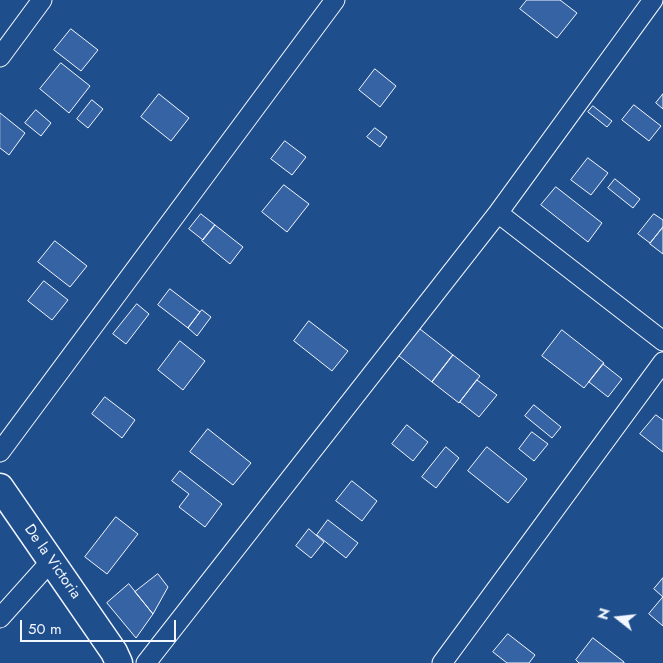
<!DOCTYPE html>
<html>
<head>
<meta charset="utf-8">
<style>
	body { margin:0 }
	#map { position:relative; width:663px; height:663px; overflow:hidden; background:#1f4e8c; font-family:Jost,sans-serif }
	canvas { display:block }
	.north { position:absolute; left:593px; top:593px; width:50px; height:50px; -webkit-text-stroke:4px #1f4e8c; paint-order:stroke; rotate:286deg; font-size:14px; font-weight:700; line-height:20px; text-align:center; color:#f2f6ff }
	.north::after { content:''; display:block; margin:auto; width:18px; height:22px; background:#f2f6ff; clip-path:polygon(50% 0,100% 100%,50% 72%,0 100%) }
	.scale { position:absolute; left:20px; top:620px; width:156px; height:22px; box-sizing:border-box; border:2px solid #f2f6ff; border-top:0; padding-left:6px; font-size:15px; line-height:18px; white-space:nowrap; color:#f2f6ff; -webkit-text-stroke:4px #1f4e8c; paint-order:stroke }
</style>
</head>
<body>
<div id="map">
<canvas width="663" height="663"></canvas>
<div class="north">N</div>
<div class="scale">50 m</div>
</div>
<script>
const c = document.querySelector('canvas').getContext('2d');
c.lineJoin = 'round';
function fillPath(path, color) { c.fillStyle = color; c.fill(path, 'evenodd'); }
function trace(path, color, width, dash) { c.strokeStyle = color; c.lineWidth = width; c.lineCap = dash ? 'butt' : 'round'; c.setLineDash(dash || []); c.stroke(path); }
function write(font, color, halo, rows, align = 'center') {
  c.font = font + ' Jost,sans-serif'; c.lineWidth = 4; c.setLineDash([]); c.textBaseline = 'middle'; c.strokeStyle = halo; c.fillStyle = color; for (const [text, x, y, turn = 0] of rows) {
    c.save(); c.translate(x, y); c.rotate((+turn || 0) * Math.PI / 180); c.textAlign = isNaN(turn) ? turn : align; if (halo) c.strokeText(text, 0, 0); c.fillText(text, 0, 0); c.restore();
  }
}
const building = new Path2D(`
	M 527,0 L 560,0 L 577,13 L 557,38 L 520,9 Z
	M 71,29 L 98,50 L 81,71 L 54,50 Z
	M 61,63 L 90,86 L 69,113 L 40,89 Z
	M 375,69 L 396,86 L 380,107 L 359,90 Z
	M 159,94 L 189,118 L 171,141 L 141,117 Z
	M 663,94 L 663,109 L 656,103 Z
	M 92,100 L 103,109 L 88,128 L 77,119 Z
	M 634,105 L 661,126 L 649,141 L 622,120 Z
	M 593,106 L 612,121 L 607,127 L 588,112 Z
	M 36,110 L 51,123 L 41,136 L 25,123 Z
	M 0,113 L 25,133 L 9,155 L 0,148 Z
	M 375,128 L 387,137 L 380,147 L 367,137 Z
	M 285,141 L 306,157 L 292,175 L 271,159 Z
	M 588,158 L 608,173 L 591,195 L 571,180 Z
	M 615,179 L 640,199 L 633,208 L 608,188 Z
	M 284,185 L 309,204 L 287,232 L 262,212 Z
	M 556,187 L 602,223 L 588,242 L 541,205 Z
	M 201,214 L 215,225 L 203,240 L 189,229 Z
	M 654,214 L 663,220 L 663,227 L 650,243 L 638,234 Z
	M 215,225 L 243,247 L 230,264 L 202,241 Z
	M 663,227 L 663,254 L 650,244 Z
	M 55,241 L 87,266 L 70,287 L 38,262 Z
	M 44,281 L 68,300 L 52,320 L 28,301 Z
	M 170,289 L 200,312 L 188,328 L 158,305 Z
	M 137,304 L 149,314 L 126,344 L 113,334 Z
	M 202,310 L 211,317 L 197,336 L 188,328 Z
	M 309,321 L 348,351 L 332,371 L 294,341 Z
	M 420,329 L 453,355 L 432,382 L 399,356 Z
	M 562,330 L 604,363 L 584,388 L 542,356 Z
	M 180,341 L 205,361 L 183,390 L 158,370 Z
	M 453,355 L 480,376 L 459,403 L 432,382 Z
	M 603,364 L 622,379 L 608,397 L 589,382 Z
	M 477,380 L 497,395 L 479,417 L 460,402 Z
	M 105,397 L 135,420 L 122,438 L 92,414 Z
	M 534,405 L 561,427 L 552,438 L 525,416 Z
	M 656,415 L 663,420 L 663,452 L 640,434 Z
	M 407,425 L 428,442 L 413,461 L 392,444 Z
	M 208,429 L 251,463 L 233,485 L 190,452 Z
	M 532,432 L 548,444 L 534,461 L 519,449 Z
	M 446,447 L 459,458 L 436,488 L 422,477 Z
	M 487,447 L 527,479 L 508,503 L 468,471 Z
	M 180,471 L 222,504 L 205,527 L 179,507 L 189,494 L 172,481 Z
	M 352,481 L 377,501 L 362,521 L 336,501 Z
	M 116,517 L 138,534 L 107,574 L 85,557 Z
	M 328,520 L 358,543 L 346,558 L 317,535 Z
	M 309,529 L 324,542 L 311,558 L 296,546 Z
	M 158,574 L 168,587 L 153,614 L 135,592 Z
	M 663,578 L 663,597 L 654,589 Z
	M 129,584 L 153,614 L 136,638 L 107,603 Z
	M 663,597 L 663,626 L 649,614 Z
	M 508,634 L 535,655 L 529,663 L 507,663 L 493,652 Z
	M 593,638 L 624,662 L 624,663 L 579,663 L 576,660 Z`);
fillPath(building, '#3563a3');
trace(building, '#f2f6ff', 1);
const street = new Path2D(`
	M 0,57 L 42,0
	M 498,213 L 663,341
	M 0,452 L 335,0
	M 0,618 L 51,561
	M 146,663 L 498,213 L 653,0
	M 442,663 L 663,362`);
const secondary = new Path2D(`
	M 0,487 L 114,652 L 119,663`);
trace(street, '#f2f6ff', 21);
trace(secondary, '#f2f6ff', 29);
trace(street, '#1f4e8c', 19);
trace(secondary, '#1f4e8c', 26);
write('15px', '#f2f6ff', '#1f4e8c', [
	["De la Victoria",52,562,55]
]);
</script>
</body>
</html>
